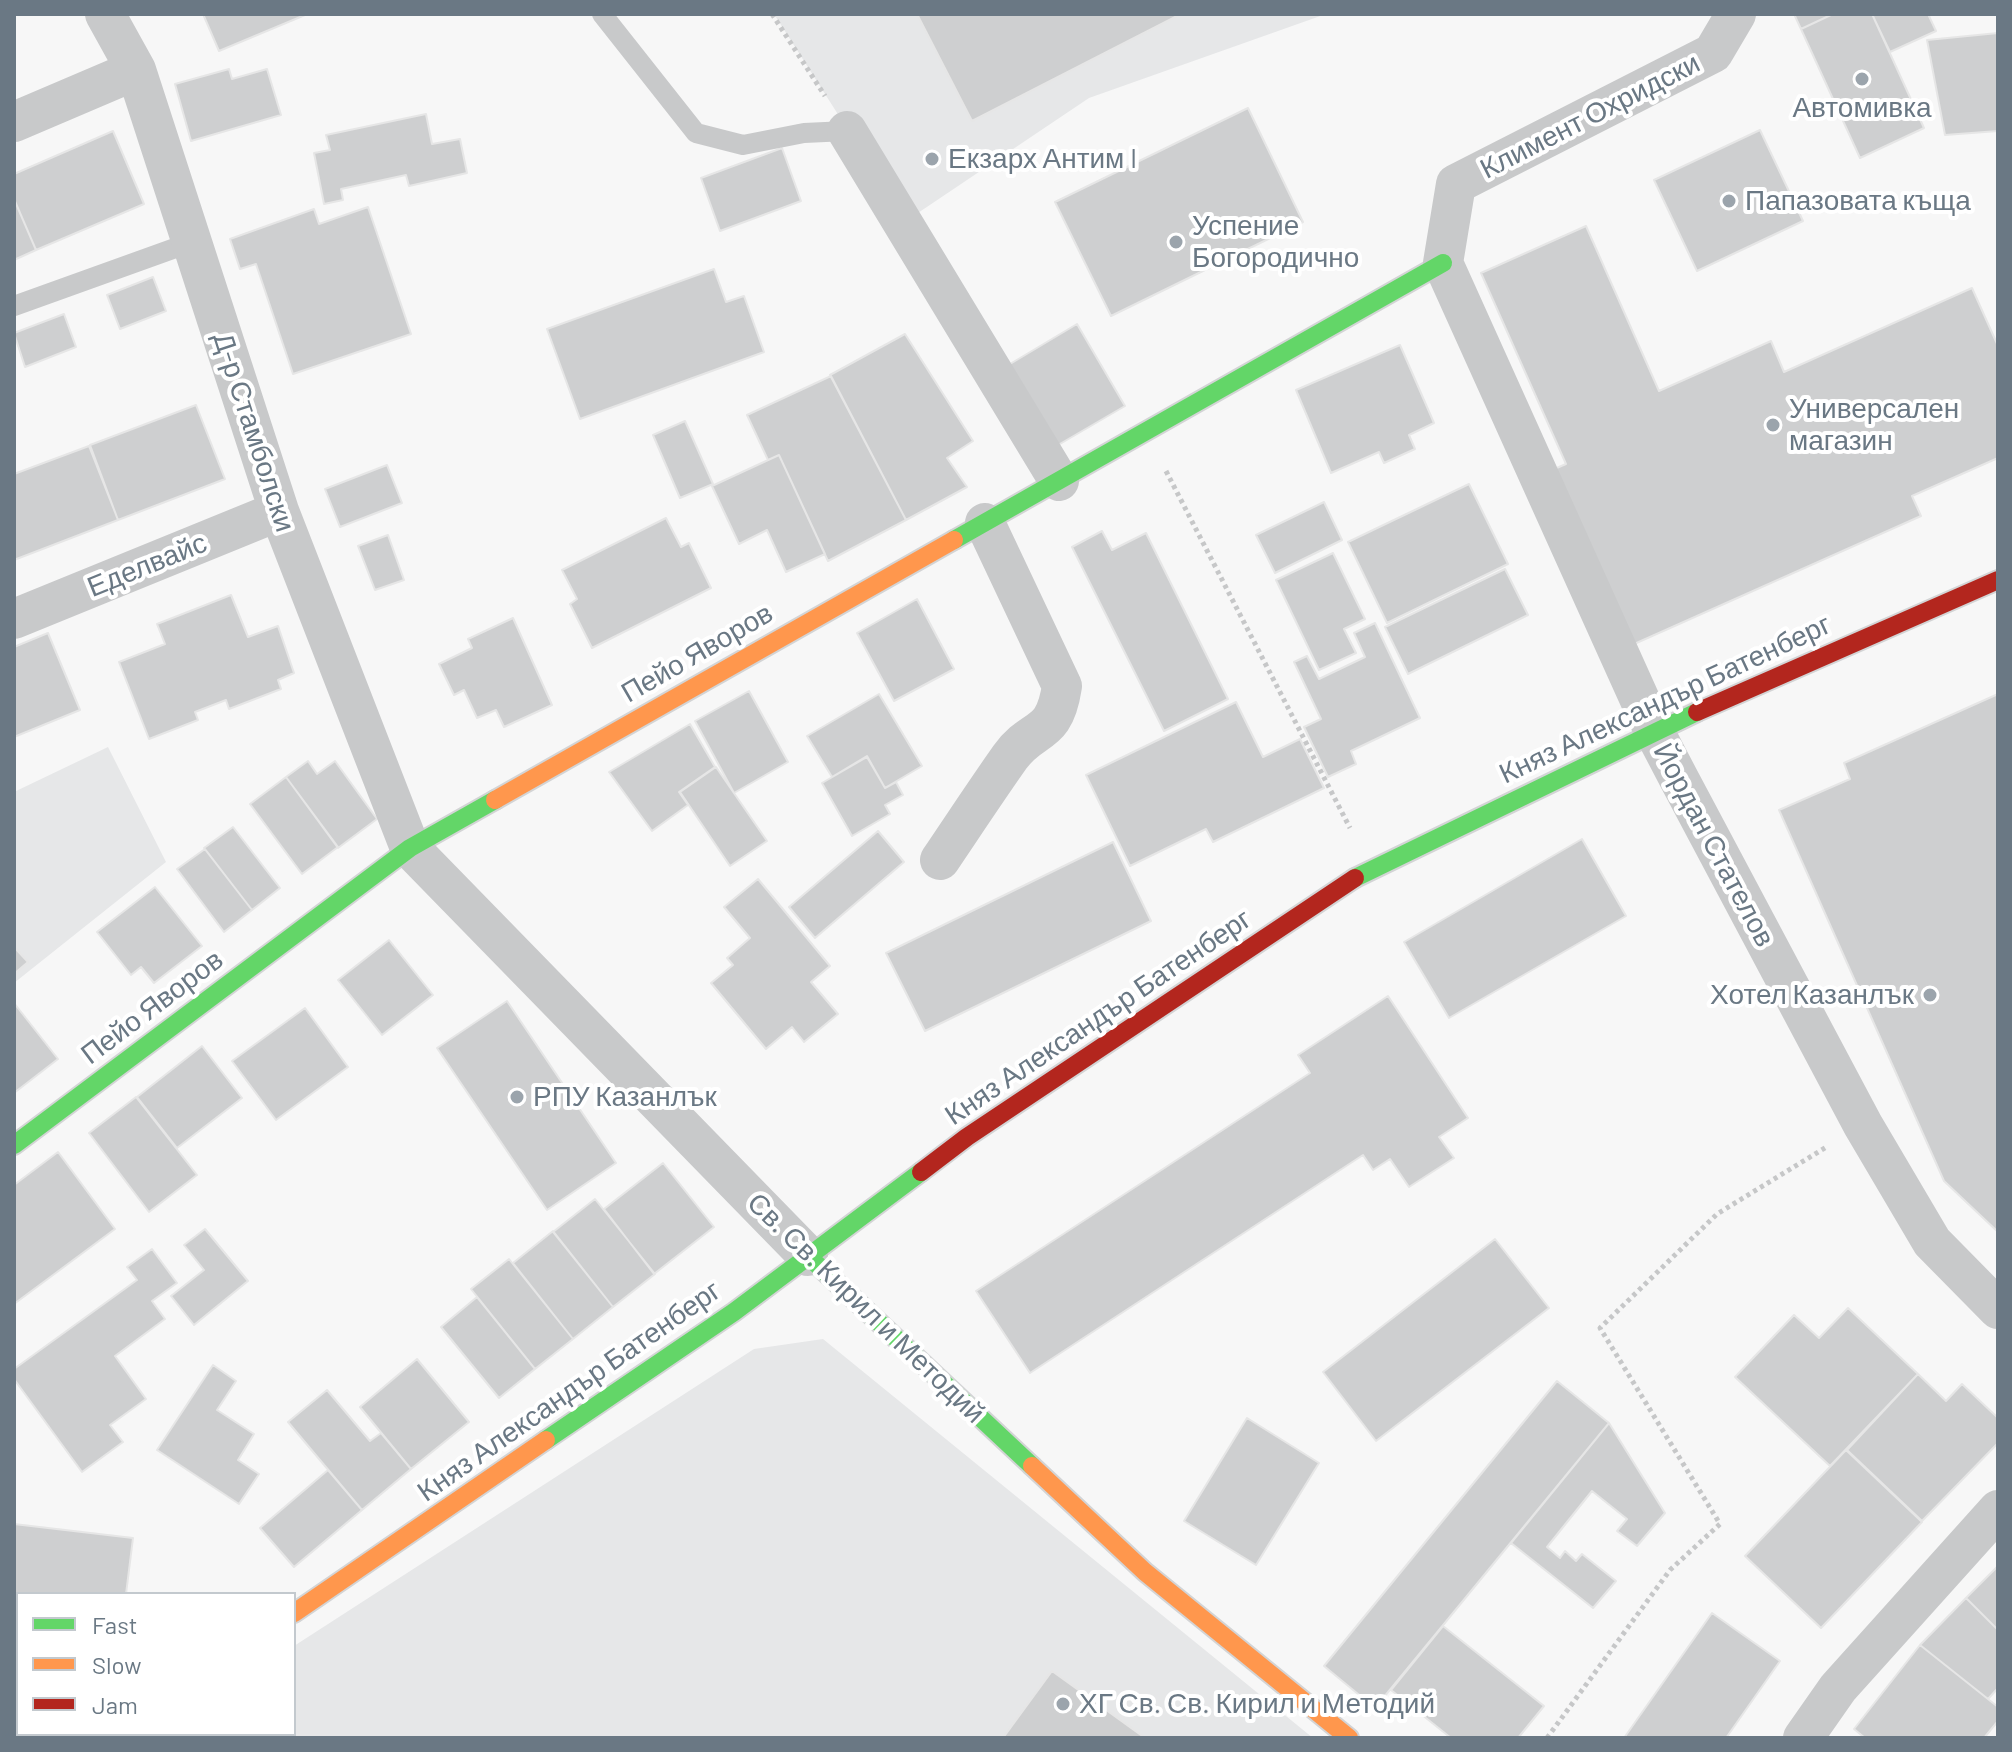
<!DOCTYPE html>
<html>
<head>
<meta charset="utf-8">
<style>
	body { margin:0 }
	#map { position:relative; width:2012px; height:1752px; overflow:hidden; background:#f7f7f7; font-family:Barlow,sans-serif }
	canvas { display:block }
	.frame { position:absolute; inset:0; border:16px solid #6a7884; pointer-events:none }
	.legend { position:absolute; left:16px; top:1592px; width:280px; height:144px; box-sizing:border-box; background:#fff; border:2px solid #c3c9ce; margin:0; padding:10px 14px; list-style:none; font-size:24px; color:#6a7884 }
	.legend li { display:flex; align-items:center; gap:16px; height:40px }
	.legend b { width:40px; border:2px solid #c3c9ce }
</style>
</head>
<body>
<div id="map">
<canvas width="2012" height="1752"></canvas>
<div class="frame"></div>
<ul class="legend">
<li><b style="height:10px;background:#63d668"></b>Fast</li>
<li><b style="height:10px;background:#ff974d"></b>Slow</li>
<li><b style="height:10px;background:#b3261e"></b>Jam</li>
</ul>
</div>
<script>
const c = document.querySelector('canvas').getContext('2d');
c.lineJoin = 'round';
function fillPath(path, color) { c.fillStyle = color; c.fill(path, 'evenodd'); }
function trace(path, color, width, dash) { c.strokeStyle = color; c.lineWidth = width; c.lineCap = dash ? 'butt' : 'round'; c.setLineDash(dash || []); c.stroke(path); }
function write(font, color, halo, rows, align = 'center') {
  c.font = font + ' Barlow,sans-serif'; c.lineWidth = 8; c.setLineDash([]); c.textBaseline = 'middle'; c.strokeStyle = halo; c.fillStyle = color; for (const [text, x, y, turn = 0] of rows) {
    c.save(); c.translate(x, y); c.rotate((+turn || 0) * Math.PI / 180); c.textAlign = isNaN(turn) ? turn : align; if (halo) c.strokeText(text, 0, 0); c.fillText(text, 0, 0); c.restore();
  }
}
fillPath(new Path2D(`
	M 774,14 L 1326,14 L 1089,98 L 906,221 Z
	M 108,747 L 166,862 L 14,983 L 14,792 Z
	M 823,1339 L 1313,1738 L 151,1738 L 157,1734 L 294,1734 L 294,1646 L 754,1349 Z`), '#e6e7e8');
const building = new Path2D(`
	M 203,14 L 304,14 L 305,15 L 219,51 Z
	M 917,14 L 1181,14 L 972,121 Z
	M 1794,14 L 1833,14 L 1801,29 Z
	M 1833,14 L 1872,14 L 1924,128 L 1860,158 L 1801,29 Z
	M 1872,14 L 1928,14 L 1936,31 L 1890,52 Z
	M 1998,33 L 1998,131 L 1945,135 L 1927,40 Z
	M 229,69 L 232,79 L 267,69 L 281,115 L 191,141 L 175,84 Z
	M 1248,108 L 1303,222 L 1111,316 L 1055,202 Z
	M 426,114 L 432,144 L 460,139 L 467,173 L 409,186 L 406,175 L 341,189 L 343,200 L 324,204 L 314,153 L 330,150 L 326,135 Z
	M 1760,130 L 1803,221 L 1697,271 L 1654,180 Z
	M 113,131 L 144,204 L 36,250 L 14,199 L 14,174 Z
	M 782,148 L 801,201 L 720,231 L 701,178 Z
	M 14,199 L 36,250 L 14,260 Z
	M 368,207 L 411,334 L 293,374 L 256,264 L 240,269 L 230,239 L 314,209 L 319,224 Z
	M 1586,226 L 1659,391 L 1771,341 L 1784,372 L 1972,288 L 1998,346 L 1998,458 L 1912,496 L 1921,516 L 1623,649 L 1545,473 L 1566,464 L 1481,273 Z
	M 714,269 L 726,302 L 744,296 L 764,352 L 580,419 L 547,329 Z
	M 153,277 L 166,311 L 120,329 L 107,295 Z
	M 64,314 L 76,347 L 25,367 L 14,333 Z
	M 1077,324 L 1125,406 L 1053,448 L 1005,367 Z
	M 905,334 L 973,441 L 947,458 L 967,487 L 906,520 L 830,375 Z
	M 1400,345 L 1434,423 L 1409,435 L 1415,449 L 1384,463 L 1379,452 L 1331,473 L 1296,390 Z
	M 831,376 L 906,520 L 828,561 L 779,455 L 768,460 L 747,415 Z
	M 196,405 L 225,479 L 118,520 L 90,445 Z
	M 685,421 L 713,484 L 680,498 L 653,435 Z
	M 89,446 L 118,520 L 14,560 L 14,474 Z
	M 779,455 L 825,554 L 786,572 L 767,530 L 739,544 L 712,486 Z
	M 387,465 L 402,503 L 340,527 L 325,489 Z
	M 1469,484 L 1508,564 L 1387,623 L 1348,542 Z
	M 1324,502 L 1342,540 L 1275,573 L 1256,535 Z
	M 666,518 L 681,547 L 689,543 L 711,588 L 592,648 L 570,604 L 577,599 L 562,570 Z
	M 1102,531 L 1112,550 L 1146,533 L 1228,699 L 1164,731 L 1072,547 Z
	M 388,535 L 404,580 L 375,590 L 358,546 Z
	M 1333,553 L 1365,619 L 1344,629 L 1356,653 L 1319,670 L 1276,580 Z
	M 1505,569 L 1528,615 L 1408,674 L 1385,627 Z
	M 231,595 L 248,637 L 278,626 L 294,673 L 278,680 L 281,689 L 229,709 L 226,700 L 195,712 L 198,720 L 149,739 L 119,662 L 165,644 L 157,624 Z
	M 917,599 L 954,669 L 894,701 L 857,633 Z
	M 513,618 L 552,705 L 504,727 L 496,710 L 477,718 L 464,690 L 454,695 L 439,664 L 472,648 L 468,639 Z
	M 1375,623 L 1420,718 L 1351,751 L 1356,764 L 1328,777 L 1304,727 L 1321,719 L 1294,662 L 1307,656 L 1319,679 L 1365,657 L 1354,633 Z
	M 48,633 L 80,710 L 14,737 L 14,647 Z
	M 749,691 L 788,762 L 734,793 L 695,721 Z
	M 879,694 L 922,766 L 885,788 L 867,756 L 832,777 L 807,736 Z
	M 1998,694 L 1998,1232 L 1944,1181 L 1779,810 L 1850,779 L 1844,763 Z
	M 1236,702 L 1263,757 L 1300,739 L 1324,788 L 1213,842 L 1206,829 L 1130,866 L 1086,775 Z
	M 690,724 L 715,767 L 679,792 L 688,805 L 652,831 L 609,772 Z
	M 867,757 L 885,788 L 896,782 L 903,795 L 885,805 L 890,814 L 852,836 L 822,783 Z
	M 308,761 L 317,774 L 335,761 L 377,819 L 338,848 L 286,777 Z
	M 716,767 L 767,841 L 730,866 L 680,792 Z
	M 286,777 L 338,847 L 302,874 L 250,804 Z
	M 233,827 L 280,888 L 252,910 L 204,848 Z
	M 878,831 L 904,862 L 815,938 L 789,907 Z
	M 1582,839 L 1626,916 L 1449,1018 L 1404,942 Z
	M 1113,842 L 1151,921 L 925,1031 L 886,953 Z
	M 205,849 L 252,910 L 224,932 L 177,869 Z
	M 758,879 L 830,966 L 811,982 L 838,1014 L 804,1042 L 792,1027 L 766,1049 L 711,983 L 733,965 L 727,958 L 750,938 L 724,907 Z
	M 155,887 L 202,946 L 154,983 L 141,967 L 131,975 L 97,932 Z
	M 389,940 L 433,995 L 382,1035 L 338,980 Z
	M 14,947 L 28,962 L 14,974 Z
	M 1388,996 L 1468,1118 L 1439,1137 L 1454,1158 L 1409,1187 L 1390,1159 L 1373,1170 L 1363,1155 L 1030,1373 L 976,1291 L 1310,1073 L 1298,1055 Z
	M 507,1001 L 616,1163 L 547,1210 L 437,1048 Z
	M 14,1003 L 58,1059 L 14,1093 Z
	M 305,1008 L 348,1067 L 276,1120 L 232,1061 Z
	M 202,1046 L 242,1098 L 177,1148 L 137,1097 Z
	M 136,1097 L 197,1175 L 149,1212 L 89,1133 Z
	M 58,1152 L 115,1229 L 14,1304 L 14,1185 Z
	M 663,1163 L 714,1227 L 654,1274 L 604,1209 Z
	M 595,1199 L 655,1274 L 613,1307 L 553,1232 Z
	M 205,1229 L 248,1281 L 194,1325 L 171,1296 L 204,1270 L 184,1245 Z
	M 553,1231 L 613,1307 L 573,1339 L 513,1263 Z
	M 1495,1239 L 1549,1308 L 1376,1441 L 1323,1372 Z
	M 152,1249 L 177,1283 L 152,1301 L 165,1319 L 115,1356 L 146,1399 L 110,1425 L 123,1442 L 82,1472 L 14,1379 L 14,1369 L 137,1280 L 127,1267 Z
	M 509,1259 L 573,1339 L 535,1369 L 471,1289 Z
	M 477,1297 L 535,1369 L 499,1398 L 441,1327 Z
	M 1848,1308 L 1918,1374 L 1830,1466 L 1735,1377 L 1794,1315 L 1819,1338 Z
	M 417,1359 L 469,1422 L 411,1469 L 360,1407 Z
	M 213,1365 L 236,1381 L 217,1410 L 254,1434 L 238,1460 L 259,1474 L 239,1504 L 157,1450 Z
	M 1918,1374 L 1946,1401 L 1962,1384 L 1998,1418 L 1998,1443 L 1922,1521 L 1847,1450 Z
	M 1557,1381 L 1609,1423 L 1375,1708 L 1324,1666 Z
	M 327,1390 L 370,1441 L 381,1433 L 411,1469 L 362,1510 L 288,1422 Z
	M 1247,1418 L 1319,1463 L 1256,1565 L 1184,1521 Z
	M 1609,1423 L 1665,1513 L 1637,1546 L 1617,1531 L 1627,1519 L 1592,1491 L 1547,1547 L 1560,1558 L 1565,1551 L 1576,1561 L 1582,1554 L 1616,1581 L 1593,1608 L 1511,1543 Z
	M 1846,1450 L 1922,1522 L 1821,1628 L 1745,1556 Z
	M 328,1470 L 362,1510 L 294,1567 L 260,1528 Z
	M 14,1524 L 133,1538 L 126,1594 L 18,1594 L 18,1610 L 14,1610 Z
	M 1998,1566 L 1998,1630 L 1966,1598 Z
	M 1966,1598 L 1998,1630 L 1998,1688 L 1988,1699 L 1920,1645 Z
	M 1712,1613 L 1780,1661 L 1726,1738 L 1624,1738 Z
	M 1443,1626 L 1544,1706 L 1518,1738 L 1451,1738 L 1391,1690 Z
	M 1920,1645 L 1998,1707 L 1998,1721 L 1984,1738 L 1865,1738 L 1854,1729 Z
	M 1052,1671 L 1145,1738 L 1003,1738 Z`);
fillPath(building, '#cecfd0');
trace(building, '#e6e6e6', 2);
const fast = new Path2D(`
	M 954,540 L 1443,263
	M 1355,878 L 1697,712
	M 14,1145 L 410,848 L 495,800
	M 808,1256 L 1032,1466
	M 546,1440 L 734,1312 L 921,1172`);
const slow = new Path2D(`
	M 495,800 L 954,540
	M 1032,1466 L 1145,1572 L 1349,1738
	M 294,1613 L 546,1440`);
const jam = new Path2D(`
	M 1697,712 L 1998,580
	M 921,1172 L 967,1137 L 1355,878
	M 14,1737 L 24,1734`);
trace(fast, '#d3d4d5', 22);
trace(slow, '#d3d4d5', 22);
trace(jam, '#d3d4d5', 22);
trace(new Path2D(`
	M 772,14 L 825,96
	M 1166,471 L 1350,828
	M 1547,1738 L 1670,1570 L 1720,1524 L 1600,1328 L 1717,1214 L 1828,1146`), '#c6c7c8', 5, [4, 4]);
trace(new Path2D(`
	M 602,14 L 696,133 L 743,145 L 804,133 L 847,131
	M 14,306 L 192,242`), '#c8c9ca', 20);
trace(new Path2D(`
	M 105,14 L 136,70 L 279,511 L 410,848 L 808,1256
	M 1736,14 L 1713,53 L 1456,184 L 1443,263 L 1654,731 L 1678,777 L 1863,1125 L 1932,1242 L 1998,1309
	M 14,122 L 136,70
	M 847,131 L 1059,481
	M 14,619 L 279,511
	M 940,860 C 963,826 986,791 1010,757 C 1034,724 1054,739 1062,686 L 985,523
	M 1803,1738 L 1838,1688 L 1998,1510`), '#c8c9ca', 40);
trace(fast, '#63d668', 18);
trace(slow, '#ff974d', 18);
trace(jam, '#b3261e', 18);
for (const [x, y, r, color] of [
	[1862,79,8,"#9ba4ac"],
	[932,159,8,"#9ba4ac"],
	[1729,201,8,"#9ba4ac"],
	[1176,242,8,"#9ba4ac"],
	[1773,425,8,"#9ba4ac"],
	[1930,995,8,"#9ba4ac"],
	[517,1097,8,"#9ba4ac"],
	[1063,1704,8,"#9ba4ac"]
]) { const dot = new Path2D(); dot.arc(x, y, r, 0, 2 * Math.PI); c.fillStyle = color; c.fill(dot); trace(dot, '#fff', 3); }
write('28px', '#6a7884', '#fff', [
	["Автомивка",1862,108,"center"],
	["Екзарх Антим I",948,159],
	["Папазовата къща",1745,201],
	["Успение",1192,226],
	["Богородично",1192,258],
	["Универсален",1789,409],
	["магазин",1789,441],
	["Хотел Казанлък",1914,995,"right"],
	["РПУ Казанлък",533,1097],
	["ХГ Св. Св. Кирил и Методий",1079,1704]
], 'left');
write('28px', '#6a7884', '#fff', [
	["Климент Охридски",1590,116,-27],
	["Д-р Стамболски",254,432,72],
	["Еделвайс",147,565,-22],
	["Пейо Яворов",697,653,-30],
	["Княз Александър Батенберг",1665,699,-25],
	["Йордан Стателов",1714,845,62],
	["Пейо Яворов",152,1007,-37],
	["Княз Александър Батенберг",1098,1017,-34],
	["Св. Св. Кирил и Методий",866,1308,44],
	["Княз Александър Батенберг",569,1391,-35]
]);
</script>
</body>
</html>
